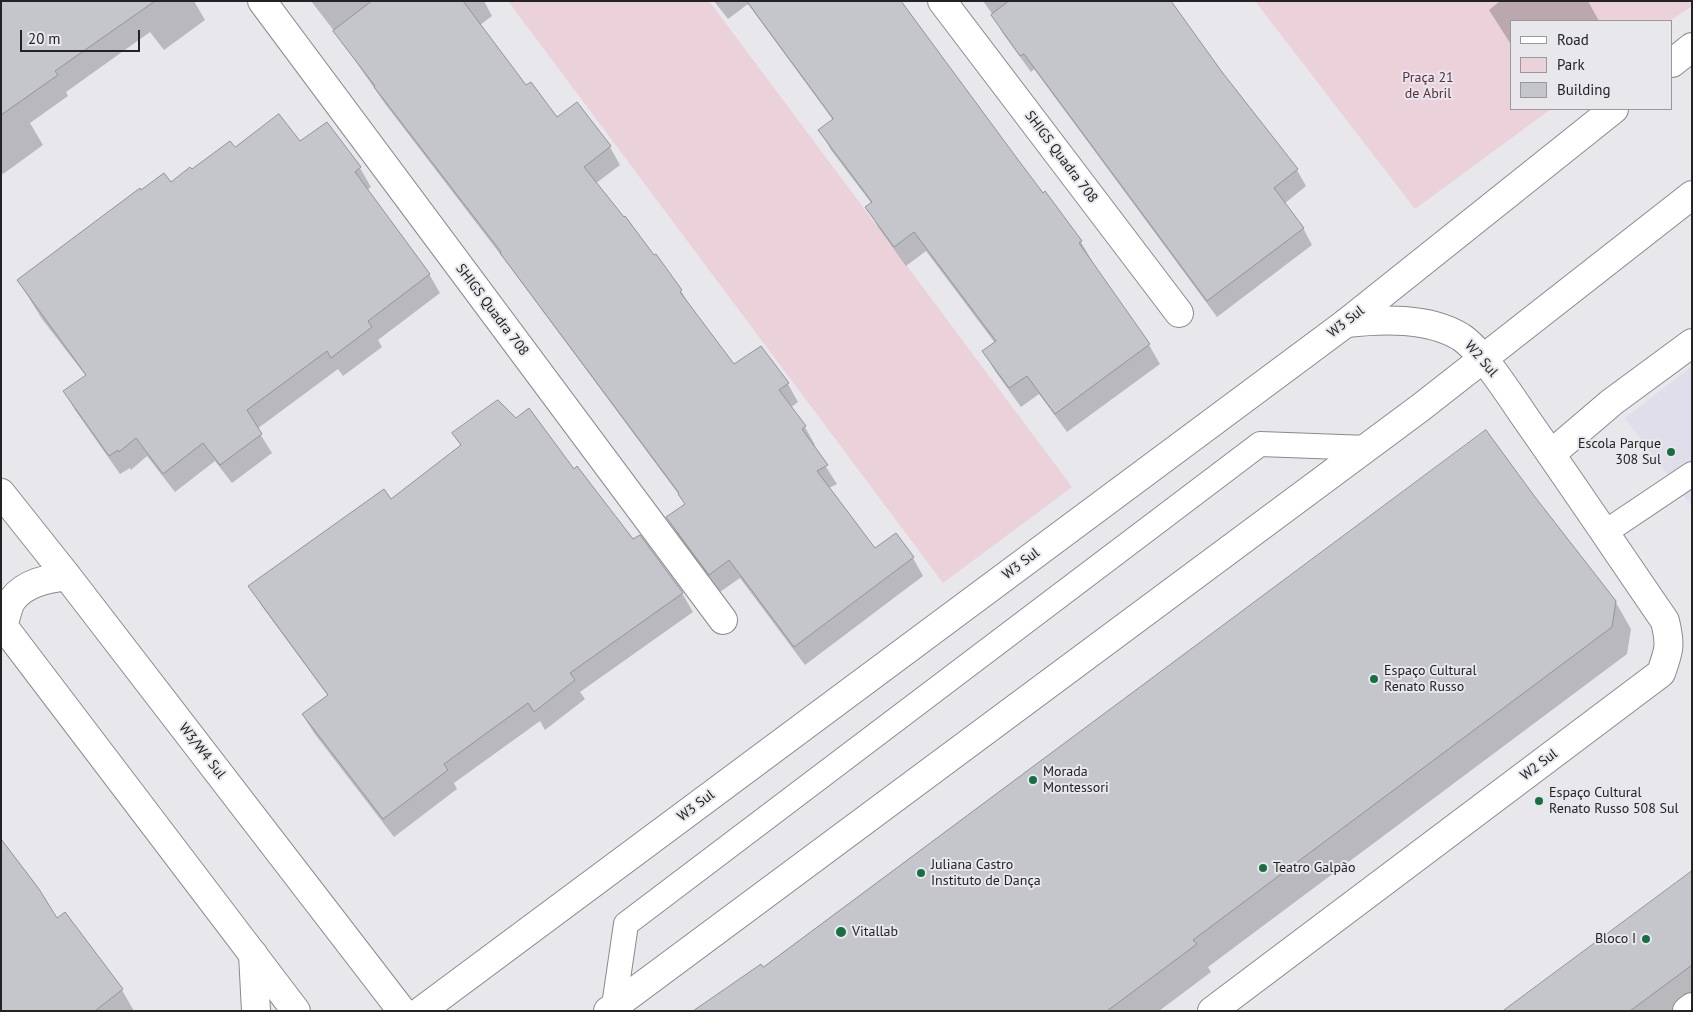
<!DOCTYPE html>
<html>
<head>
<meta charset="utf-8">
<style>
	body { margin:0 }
	#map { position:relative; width:1693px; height:1012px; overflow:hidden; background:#e8e7ec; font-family:"PT Sans",sans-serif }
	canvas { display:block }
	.frame { position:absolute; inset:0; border:2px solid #232224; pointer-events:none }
	.legend { position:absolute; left:1510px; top:20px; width:162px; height:90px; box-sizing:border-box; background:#e8e7ec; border:1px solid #99989c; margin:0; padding:6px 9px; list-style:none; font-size:15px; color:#232224 }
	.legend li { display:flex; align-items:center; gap:10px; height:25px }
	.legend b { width:25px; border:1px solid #99989c }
	.scale { position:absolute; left:20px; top:30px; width:120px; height:22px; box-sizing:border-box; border:2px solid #232224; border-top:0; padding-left:6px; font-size:15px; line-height:18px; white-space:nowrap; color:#232224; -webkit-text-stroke:4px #e8e7ec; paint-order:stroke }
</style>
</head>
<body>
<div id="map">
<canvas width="1693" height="1012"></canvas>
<div class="frame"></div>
<ul class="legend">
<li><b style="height:6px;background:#fff"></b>Road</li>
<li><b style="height:14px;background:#ead1da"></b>Park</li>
<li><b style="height:14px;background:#c4c6cb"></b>Building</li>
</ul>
<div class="scale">20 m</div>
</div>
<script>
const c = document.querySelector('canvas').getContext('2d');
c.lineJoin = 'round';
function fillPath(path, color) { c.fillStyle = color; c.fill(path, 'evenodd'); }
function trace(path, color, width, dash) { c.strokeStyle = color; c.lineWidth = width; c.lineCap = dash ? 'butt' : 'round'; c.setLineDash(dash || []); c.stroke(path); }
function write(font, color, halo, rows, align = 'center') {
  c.font = font + ' "PT Sans",sans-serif'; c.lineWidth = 4; c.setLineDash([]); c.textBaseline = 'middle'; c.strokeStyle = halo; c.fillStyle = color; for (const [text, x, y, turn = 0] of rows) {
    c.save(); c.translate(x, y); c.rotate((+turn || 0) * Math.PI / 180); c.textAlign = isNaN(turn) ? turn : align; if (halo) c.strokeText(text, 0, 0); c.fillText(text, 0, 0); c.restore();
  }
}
fillPath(new Path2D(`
	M 1692,366 L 1692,507 L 1625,418 Z`), '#e1deeb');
fillPath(new Path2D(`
	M 508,1 L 709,1 L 1072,487 L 943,583 Z
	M 1255,1 L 1692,1 L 1692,6 L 1670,21 L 1512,21 L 1512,109 L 1551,109 L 1415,209 Z`), '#ead1da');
fillPath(new Path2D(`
	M 1,1 L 194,1 L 205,20 L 164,50 L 150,32 L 66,92 L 68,96 L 30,123 L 43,145 L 3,174 L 1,172 Z
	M 311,1 L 484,1 L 492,16 L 480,25 L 526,87 L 557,118 L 610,147 L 620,165 L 595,184 L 654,257 L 656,255 L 681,291 L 692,309 L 733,366 L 760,348 L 788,384 L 798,402 L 790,408 L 805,427 L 815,445 L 813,447 L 837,484 L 829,488 L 875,550 L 913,558 L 923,576 L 805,665 L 740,578 L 720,592 L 678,535 L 667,517 L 686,505 L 685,503 L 507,263 L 386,105 L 338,36 Z
	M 714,1 L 895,1 L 1043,194 L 1045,193 L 1081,242 L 1092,261 L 1091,262 L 1149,345 L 1160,364 L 1067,432 L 1039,394 L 1021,407 L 995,371 L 984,352 L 995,343 L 926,251 L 906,266 L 878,227 L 867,207 L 872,204 L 831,150 L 820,130 L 833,120 L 748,4 L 728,19 Z
	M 983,1 L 1163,1 L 1297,170 L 1306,186 L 1284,204 L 1303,228 L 1312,245 L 1217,317 L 1034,69 L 1031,72 L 1002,32 L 993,15 Z
	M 1500,1 L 1588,1 L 1599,21 L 1512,21 L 1512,46 L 1489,10 Z
	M 327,123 L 360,168 L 371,187 L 367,190 L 429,274 L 440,293 L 378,340 L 382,347 L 343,376 L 338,369 L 257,429 L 272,453 L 232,483 L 215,461 L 175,492 L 147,456 L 131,470 L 130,468 L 120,474 L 75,410 L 64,391 L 86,376 L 42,319 L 18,280 L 141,192 L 170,184 L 235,148 L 300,143 Z
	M 516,419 L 574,471 L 633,541 L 682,593 L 693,612 L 580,692 L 585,699 L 545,730 L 540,721 L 454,783 L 457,789 L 394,837 L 314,733 L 303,715 L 328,696 L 261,605 L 250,586 L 391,501 L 461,446 L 454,433 Z
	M 1615,601 L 1631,629 L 1627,654 L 1208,967 L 1211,972 L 1159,1011 L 706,1011 L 763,969 Z
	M 1692,872 L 1692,1011 L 1505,1011 Z
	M 65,913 L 122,990 L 134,1011 L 1,1011 L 57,920 Z`), '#0003');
const building = new Path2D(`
	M 1,1 L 155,1 L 55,71 L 58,75 L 1,115 Z
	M 372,1 L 463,1 L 526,85 L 531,82 L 557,117 L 577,102 L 611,146 L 584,167 L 624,217 L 625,216 L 654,255 L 656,254 L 682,290 L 680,292 L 734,364 L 761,346 L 789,383 L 779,390 L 806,426 L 802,429 L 828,465 L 817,471 L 875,548 L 896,533 L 914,557 L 794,647 L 729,560 L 709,575 L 666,517 L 685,504 L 678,494 L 679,493 L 500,253 L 501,252 L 374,87 L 375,86 L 333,31 Z
	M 747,1 L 901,1 L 1016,157 L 1043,193 L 1045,191 L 1082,241 L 1079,243 L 1150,344 L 1055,414 L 1027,376 L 1009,388 L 982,351 L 996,341 L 914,232 L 894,247 L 865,207 L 872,202 L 818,130 L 833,119 Z
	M 1009,1 L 1171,1 L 1222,72 L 1298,169 L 1274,188 L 1304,228 L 1207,301 L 1024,54 L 1020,56 L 991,15 Z
	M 279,114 L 300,141 L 327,122 L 361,167 L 355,172 L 430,274 L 368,321 L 372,327 L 331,358 L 327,351 L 247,410 L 262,434 L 220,465 L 203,443 L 163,474 L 136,438 L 119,452 L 118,450 L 109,456 L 63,391 L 86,375 L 17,280 L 140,188 L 141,190 L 164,173 L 171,182 L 190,167 L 192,169 L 230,141 L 235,147 Z
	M 498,400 L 516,418 L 529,408 L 574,469 L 577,466 L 633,539 L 640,535 L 683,593 L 570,673 L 575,680 L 534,712 L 528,703 L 444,764 L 448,770 L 383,819 L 302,714 L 328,695 L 248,586 L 384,489 L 391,499 L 461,445 L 452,433 Z
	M 1486,430 L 1535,497 L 1616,601 L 1612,627 L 1193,940 L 1197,944 L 1107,1011 L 693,1011 L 761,964 L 763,967 Z
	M 1,839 L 39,889 L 57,918 L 65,912 L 123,989 L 95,1011 L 1,1011 Z
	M 1692,871 L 1692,965 L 1630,1011 L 1503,1011 Z`);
fillPath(building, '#c4c6cb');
trace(building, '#919398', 1);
const lane = new Path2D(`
	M 1604,533 L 1692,474
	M 614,1006 L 626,924 L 1260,444 L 1368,448`);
const street = new Path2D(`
	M 262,1 L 723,620
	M 942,1 L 1179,313
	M 1687,1011 L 1692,1007`);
const secondary = new Path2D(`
	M 1551,454 L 1612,402 L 1692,343
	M 1,493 L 67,576 L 402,1011
	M 1,623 L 296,1011
	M 3,626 C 6,618 8,605 13,599 C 26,582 48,579 67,576
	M 1212,1011 L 1661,673 C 1669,650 1671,646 1665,621 C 1619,554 1574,487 1527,420 C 1511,397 1483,352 1461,337 C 1428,317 1382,319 1346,323`);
const primary = new Path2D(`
	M 1672,63 L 1692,47
	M 253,954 L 256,1011
	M 421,1011 L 1346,323 L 1614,109
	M 608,1011 L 1420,408 L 1692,195`);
trace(lane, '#8a898e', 26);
trace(street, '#8a898e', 30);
trace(secondary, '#8a898e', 30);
trace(primary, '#8a898e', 30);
trace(lane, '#fff', 24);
trace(street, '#fff', 28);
trace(secondary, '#fff', 28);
trace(primary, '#fff', 28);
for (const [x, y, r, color] of [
	[1671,452,5,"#186f42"],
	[1374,679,5,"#186f42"],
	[1033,780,5,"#186f42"],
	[1539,801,5,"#186f42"],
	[1263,868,5,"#186f42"],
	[921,873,5,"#186f42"],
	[841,932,6,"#186f42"],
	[1646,939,5,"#186f42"]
]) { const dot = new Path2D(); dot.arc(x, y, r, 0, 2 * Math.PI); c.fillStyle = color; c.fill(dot); trace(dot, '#e8e7ec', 2); }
write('14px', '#5f2c42', '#e8e7ec', [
	["Praça 21",1428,78],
	["de Abril",1428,94]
]);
write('14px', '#232224', '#e8e7ec', [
	["SHIGS Quadra 708",1061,157,53],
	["SHIGS Quadra 708",492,310,53],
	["W3 Sul",1346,322,-38],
	["W2 Sul",1481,359,49],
	["W3 Sul",1021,564,-37],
	["W3/W4 Sul",202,751,52],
	["W2 Sul",1539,765,-37],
	["W3 Sul",696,806,-37]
]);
write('14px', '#232224', '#e8e7ec', [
	["Escola Parque",1661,444,"right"],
	["308 Sul",1661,460,"right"],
	["Espaço Cultural",1384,671],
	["Renato Russo",1384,687],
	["Morada",1043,772],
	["Montessori",1043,788],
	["Espaço Cultural",1549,793],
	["Renato Russo 508 Sul",1549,809],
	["Juliana Castro",931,865],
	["Instituto de Dança",931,881],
	["Teatro Galpão",1273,868],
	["Vitallab",852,932],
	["Bloco I",1636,939,"right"]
], 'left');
</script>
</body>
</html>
